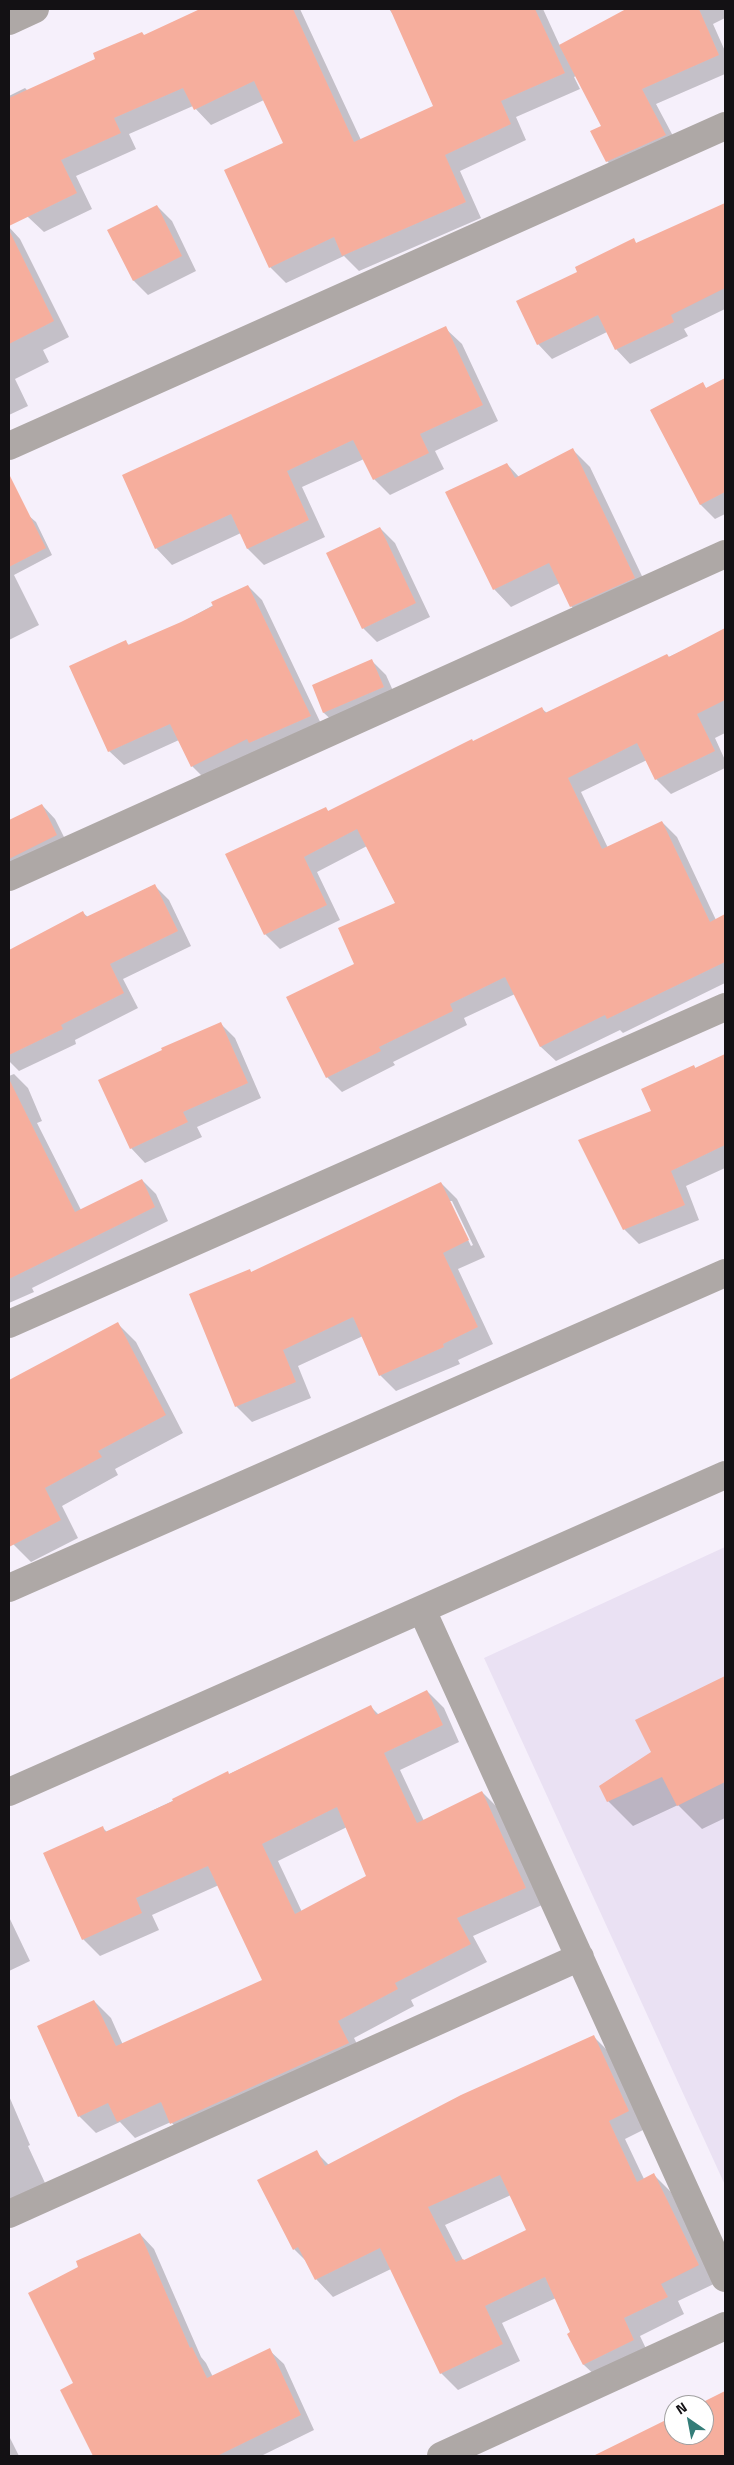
<!DOCTYPE html>
<html>
<head>
<meta charset="utf-8">
<style>
	body { margin:0 }
	#map { position:relative; width:734px; height:2465px; overflow:hidden; background:#f6f0fb; font-family:"Titillium Web",sans-serif }
	canvas { display:block }
	.frame { position:absolute; inset:0; border:10px solid #131114; pointer-events:none }
	.north { position:absolute; left:664px; top:2395px; width:50px; height:50px; box-sizing:border-box; background:#fff; border:1px solid #a1a0a1; border-radius:50%; rotate:327deg; font-size:14px; font-weight:700; line-height:20px; text-align:center; color:#131114 }
	.north::after { content:''; display:block; margin:auto; width:18px; height:22px; background:#347d78; clip-path:polygon(50% 0,100% 100%,50% 72%,0 100%) }
</style>
</head>
<body>
<div id="map">
<canvas width="734" height="2465"></canvas>
<div class="frame"></div>
<div class="north">N</div>
</div>
<script>
const c = document.querySelector('canvas').getContext('2d');
c.lineJoin = 'round';
function fillPath(path, color) { c.fillStyle = color; c.fill(path, 'evenodd'); }
function trace(path, color, width, dash) { c.strokeStyle = color; c.lineWidth = width; c.lineCap = dash ? 'butt' : 'round'; c.setLineDash(dash || []); c.stroke(path); }
fillPath(new Path2D(`
	M 725,1547 L 725,2185 L 484,1658 Z`), '#eae1f3');
fillPath(new Path2D(`
	M 206,9 L 300,9 L 361,140 L 434,107 L 395,17 L 389,9 L 543,9 L 560,46 L 628,9 L 725,9 L 725,18 L 713,24 L 725,51 L 725,74 L 656,104 L 681,151 L 622,177 L 607,161 L 603,126 L 576,76 L 574,77 L 580,89 L 516,117 L 526,140 L 460,171 L 481,218 L 359,271 L 344,256 L 286,283 L 270,267 L 285,143 L 264,100 L 211,125 L 193,106 L 129,134 L 136,149 L 76,176 L 92,209 L 44,232 L 28,217 L 9,177 L 9,96 L 25,88 L 28,91 Z
	M 725,204 L 725,309 L 684,329 L 688,336 L 630,364 L 616,349 L 607,332 L 552,359 L 538,344 L 579,272 L 633,240 L 637,244 Z
	M 157,206 L 172,221 L 196,271 L 148,295 L 134,281 L 109,230 Z
	M 9,227 L 20,239 L 69,337 L 43,350 L 49,362 L 15,379 L 28,406 L 9,415 Z
	M 445,328 L 462,344 L 498,421 L 435,451 L 444,469 L 390,495 L 374,479 L 364,459 L 302,487 L 325,537 L 264,565 L 248,549 L 241,533 L 172,565 L 156,548 Z
	M 725,380 L 725,514 L 715,519 L 701,505 L 651,410 L 702,384 L 707,389 Z
	M 573,450 L 590,467 L 651,595 L 588,624 L 571,606 L 560,583 L 511,607 L 494,589 L 507,464 L 519,477 Z
	M 28,515 L 36,522 L 52,555 L 14,575 L 39,625 L 9,640 L 9,524 Z
	M 380,528 L 395,543 L 430,617 L 377,642 L 363,628 Z
	M 248,586 L 262,600 L 324,730 L 206,780 L 192,766 L 179,740 L 124,765 L 109,751 L 125,641 L 130,646 L 181,623 Z
	M 725,631 L 725,733 L 715,738 L 725,760 L 725,768 L 671,794 L 656,779 L 647,760 L 581,792 L 608,848 L 662,822 L 677,837 L 716,920 L 725,916 L 725,983 L 623,1033 L 620,1030 L 556,1061 L 541,1047 L 515,994 L 464,1018 L 467,1025 L 393,1062 L 395,1065 L 342,1092 L 327,1077 L 355,964 L 396,904 L 367,846 L 317,872 L 340,920 L 280,949 L 265,934 L 227,855 L 326,809 L 329,812 L 542,709 L 547,713 Z
	M 372,661 L 386,675 L 398,702 L 339,727 L 324,713 L 313,686 Z
	M 42,805 L 55,819 L 70,849 L 9,878 L 9,822 Z
	M 154,885 L 169,900 L 191,946 L 123,979 L 138,1008 L 75,1040 L 76,1044 L 19,1071 L 9,1061 L 9,951 L 83,913 L 88,917 Z
	M 221,1024 L 235,1038 L 261,1098 L 197,1127 L 202,1137 L 145,1163 L 131,1148 Z
	M 725,1056 L 725,1168 L 686,1186 L 699,1220 L 639,1244 L 624,1229 L 652,1112 L 694,1066 L 696,1069 Z
	M 14,1074 L 28,1088 L 42,1121 L 37,1123 L 81,1210 L 142,1180 L 156,1194 L 168,1221 L 32,1288 L 34,1292 L 9,1303 L 9,1076 Z
	M 441,1183 L 457,1199 L 485,1257 L 458,1269 L 493,1344 L 458,1360 L 460,1364 L 396,1391 L 380,1375 L 363,1336 L 298,1366 L 311,1398 L 252,1422 L 236,1406 L 250,1271 L 252,1273 ZM 449,1201 L 452,1201 L 473,1245 L 471,1246 Z
	M 118,1324 L 136,1342 L 183,1433 L 115,1469 L 118,1475 L 62,1506 L 78,1538 L 31,1562 L 13,1544 L 9,1535 L 9,1381 Z
	M 725,1677 L 725,1818 L 702,1829 L 678,1805 L 633,1826 L 608,1801 L 652,1753 L 637,1721 Z
	M 427,1691 L 444,1708 L 459,1742 L 400,1770 L 424,1821 L 482,1792 L 499,1809 L 542,1905 L 473,1936 L 487,1962 L 411,2000 L 414,2006 L 354,2038 L 365,2060 L 188,2140 L 171,2122 L 135,2138 L 120,2122 L 96,2133 L 79,2116 L 94,2001 L 111,2018 L 123,2045 L 263,1981 L 219,1885 L 152,1915 L 159,1930 L 100,1956 L 83,1939 L 102,1827 L 107,1832 L 371,1707 L 379,1715 ZM 347,1827 L 368,1877 L 302,1912 L 278,1861 Z
	M 9,1917 L 30,1961 L 9,1971 Z
	M 594,2037 L 611,2054 L 645,2129 L 625,2139 L 644,2179 L 654,2175 L 671,2192 L 716,2283 L 678,2301 L 684,2314 L 640,2336 L 650,2357 L 602,2382 L 584,2365 L 569,2334 L 572,2333 L 556,2298 L 502,2323 L 520,2361 L 458,2390 L 441,2373 L 391,2269 L 333,2297 L 316,2279 L 308,2263 L 294,2249 L 316,2152 L 329,2165 ZM 511,2195 L 528,2231 L 464,2262 L 445,2225 Z
	M 9,2096 L 30,2145 L 28,2146 L 51,2196 L 9,2209 Z
	M 140,2234 L 154,2249 L 201,2357 L 206,2363 L 213,2377 L 269,2350 L 284,2364 L 314,2430 L 261,2456 L 94,2456 L 62,2390 L 75,2384 Z
	M 725,2393 L 725,2456 L 594,2456 L 674,2420 L 674,2435 L 704,2435 L 704,2405 L 700,2405 Z
	M 9,2436 L 19,2456 L 9,2456 Z`), '#0003');
fillPath(new Path2D(`
	M 200,9 L 293,9 L 354,142 L 433,106 L 390,9 L 535,9 L 565,73 L 501,101 L 511,124 L 445,155 L 466,202 L 342,256 L 334,237 L 269,268 L 224,170 L 283,143 L 254,81 L 194,110 L 183,88 L 114,118 L 121,133 L 61,160 L 77,193 L 9,226 L 9,98 L 95,59 L 93,53 L 142,32 L 144,35 Z
	M 626,9 L 699,9 L 719,55 L 642,89 L 666,135 L 606,162 L 590,131 L 601,126 L 559,45 Z
	M 725,203 L 725,288 L 671,315 L 674,322 L 615,350 L 598,315 L 537,345 L 516,301 L 577,272 L 575,267 L 634,238 L 636,243 Z
	M 157,205 L 182,256 L 133,281 L 107,230 Z
	M 9,230 L 54,321 L 9,344 Z
	M 446,326 L 483,405 L 420,434 L 429,453 L 373,480 L 353,440 L 287,471 L 309,520 L 247,549 L 231,514 L 155,549 L 122,475 Z
	M 725,378 L 725,492 L 700,505 L 650,410 L 703,382 L 706,388 Z
	M 573,448 L 635,578 L 570,607 L 549,563 L 493,590 L 445,492 L 507,463 L 515,478 Z
	M 9,474 L 46,548 L 9,567 Z
	M 380,527 L 416,603 L 362,629 L 326,553 Z
	M 248,585 L 311,716 L 249,743 L 247,739 L 191,767 L 170,724 L 108,752 L 69,666 L 126,640 L 128,645 L 181,622 L 213,606 L 211,602 Z
	M 725,628 L 725,700 L 697,714 L 715,751 L 655,780 L 637,743 L 568,778 L 602,849 L 662,821 L 710,922 L 725,914 L 725,962 L 607,1019 L 605,1015 L 540,1047 L 505,977 L 450,1004 L 453,1011 L 379,1047 L 381,1051 L 326,1078 L 286,997 L 354,964 L 338,928 L 395,903 L 357,829 L 304,857 L 327,905 L 264,935 L 225,854 L 326,807 L 328,811 L 472,739 L 473,741 L 542,707 L 545,713 L 667,654 L 669,657 Z
	M 372,659 L 384,687 L 323,713 L 312,685 Z
	M 42,804 L 57,835 L 9,859 L 9,820 Z
	M 155,884 L 178,931 L 110,964 L 124,993 L 61,1025 L 63,1029 L 9,1055 L 9,950 L 83,911 L 86,917 Z
	M 221,1022 L 248,1083 L 183,1112 L 188,1122 L 130,1149 L 98,1080 L 162,1050 L 161,1048 Z
	M 725,1054 L 725,1145 L 671,1171 L 685,1205 L 623,1230 L 578,1140 L 651,1111 L 641,1089 L 694,1065 L 695,1068 Z
	M 9,1079 L 75,1212 L 142,1179 L 155,1207 L 9,1279 Z
	M 441,1182 L 469,1240 L 443,1253 L 478,1327 L 443,1344 L 444,1347 L 379,1376 L 353,1317 L 283,1350 L 296,1382 L 235,1407 L 189,1294 L 250,1269 L 251,1272 Z
	M 118,1322 L 166,1415 L 98,1451 L 102,1457 L 45,1488 L 61,1520 L 9,1547 L 9,1380 Z
	M 725,1676 L 725,1782 L 677,1806 L 662,1777 L 607,1802 L 599,1786 L 651,1752 L 635,1720 Z
	M 427,1690 L 443,1725 L 384,1753 L 417,1823 L 482,1791 L 526,1888 L 457,1918 L 471,1944 L 395,1983 L 398,1989 L 338,2021 L 349,2043 L 170,2124 L 161,2102 L 117,2122 L 108,2103 L 78,2117 L 37,2026 L 94,2000 L 116,2046 L 262,1980 L 208,1866 L 136,1898 L 142,1913 L 82,1940 L 43,1853 L 103,1826 L 105,1832 L 173,1801 L 172,1799 L 228,1771 L 229,1774 L 371,1705 L 376,1715 ZM 337,1807 L 366,1876 L 295,1914 L 262,1844 Z
	M 594,2035 L 629,2111 L 609,2121 L 637,2182 L 654,2173 L 699,2265 L 661,2284 L 668,2297 L 624,2318 L 634,2340 L 583,2365 L 567,2334 L 570,2332 L 545,2277 L 485,2306 L 503,2344 L 440,2374 L 380,2248 L 315,2280 L 298,2247 L 293,2250 L 257,2180 L 317,2150 L 325,2166 L 461,2095 ZM 500,2175 L 526,2230 L 464,2260 L 463,2259 L 456,2262 L 428,2207 Z
	M 140,2233 L 190,2348 L 192,2347 L 207,2378 L 270,2348 L 301,2415 L 217,2456 L 93,2456 L 60,2390 L 73,2383 L 28,2293 L 78,2267 L 76,2261 Z
	M 725,2391 L 725,2456 L 593,2456 L 674,2416 L 674,2435 L 704,2435 L 704,2405 L 697,2405 Z`), '#f6ae9d');
trace(new Path2D(`
	M 9,21 L 35,9
	M 9,446 L 725,126
	M 9,877 L 725,554
	M 9,1324 L 725,1007
	M 9,1588 L 725,1273
	M 422,1610 L 725,2278
	M 9,1792 L 725,1475
	M 9,2214 L 580,1957
	M 441,2456 L 725,2326`), '#aea8a6', 28);
</script>
</body>
</html>
